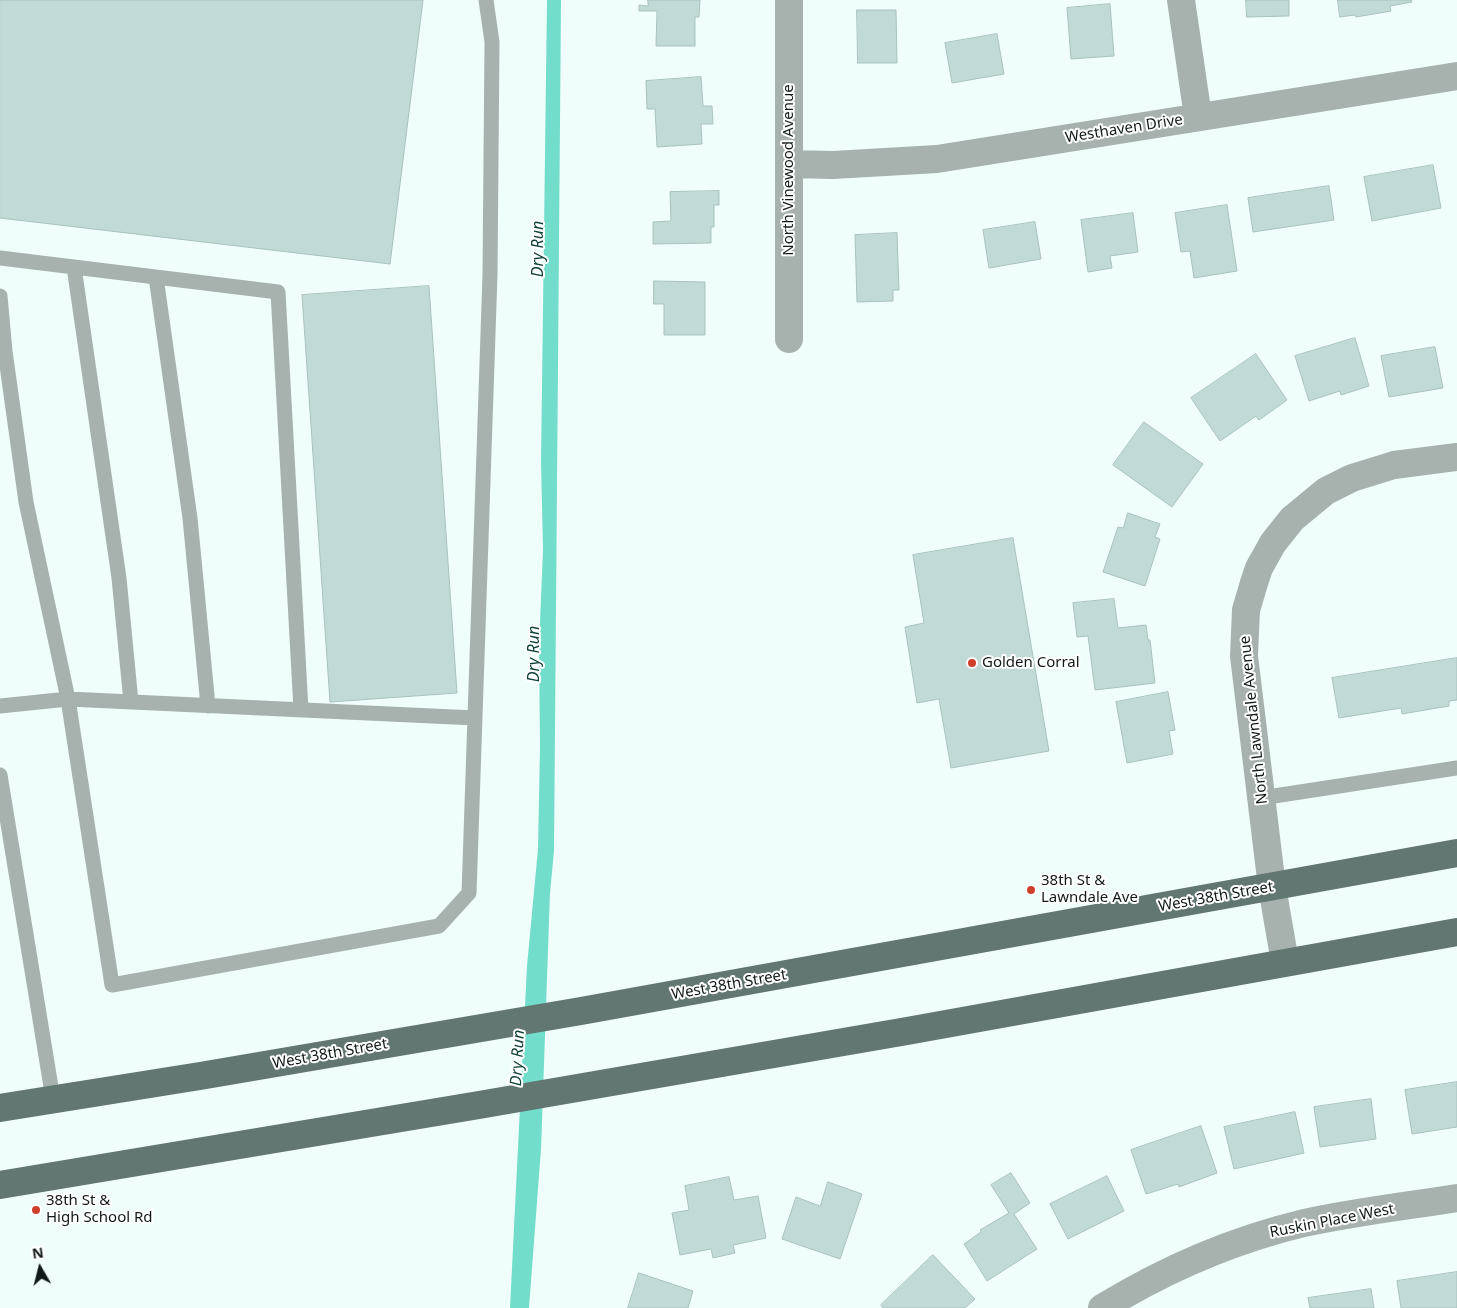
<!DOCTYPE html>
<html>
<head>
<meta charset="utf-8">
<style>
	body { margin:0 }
	#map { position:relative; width:1457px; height:1308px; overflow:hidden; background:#effefb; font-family:"Noto Sans",sans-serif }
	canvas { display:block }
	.north { position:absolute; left:15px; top:1243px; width:50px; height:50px; -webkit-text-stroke:4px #fff; paint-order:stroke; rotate:352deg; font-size:14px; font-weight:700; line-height:20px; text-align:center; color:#101a18 }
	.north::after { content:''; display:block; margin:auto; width:18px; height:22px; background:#101a18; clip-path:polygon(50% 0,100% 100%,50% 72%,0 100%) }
</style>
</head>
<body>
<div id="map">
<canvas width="1457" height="1308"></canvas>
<div class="north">N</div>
</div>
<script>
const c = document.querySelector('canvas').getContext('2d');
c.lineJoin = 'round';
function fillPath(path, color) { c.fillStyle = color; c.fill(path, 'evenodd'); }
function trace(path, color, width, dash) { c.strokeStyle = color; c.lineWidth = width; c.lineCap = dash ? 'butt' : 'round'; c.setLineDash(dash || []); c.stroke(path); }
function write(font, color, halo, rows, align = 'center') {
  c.font = font + ' "Noto Sans",sans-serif'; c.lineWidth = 4; c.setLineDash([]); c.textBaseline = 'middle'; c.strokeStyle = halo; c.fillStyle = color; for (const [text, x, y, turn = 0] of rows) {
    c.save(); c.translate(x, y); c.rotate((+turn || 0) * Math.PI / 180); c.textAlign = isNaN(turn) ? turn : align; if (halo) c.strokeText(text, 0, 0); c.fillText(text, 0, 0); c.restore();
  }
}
fillPath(new Path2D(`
	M 547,0 L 561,0 L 554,851 L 550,893 L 541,1149 L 529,1308 L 510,1308 L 527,966 L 538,849 L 540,746 L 539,647 L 543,550 L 541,462 Z`), '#73ddcb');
const building = new Path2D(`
	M 0,0 L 423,0 L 390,264 L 0,218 Z
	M 648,0 L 700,0 L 699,17 L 695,17 L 695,46 L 656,46 L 657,11 L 639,11 L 639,5 L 648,6 Z
	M 1246,0 L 1289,0 L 1289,16 L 1247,17 Z
	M 1338,0 L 1411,0 L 1412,2 L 1390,6 L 1391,11 L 1356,17 L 1355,15 L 1340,17 Z
	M 1110,4 L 1114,56 L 1071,59 L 1067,8 Z
	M 857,10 L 896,10 L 897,63 L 858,63 Z
	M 997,34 L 1004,74 L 952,83 L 945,43 Z
	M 701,77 L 703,106 L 712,106 L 713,124 L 701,124 L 702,144 L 657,147 L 655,109 L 647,109 L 646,81 Z
	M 1433,165 L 1441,208 L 1372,221 L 1364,177 Z
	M 1329,186 L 1334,220 L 1253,232 L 1248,198 Z
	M 719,191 L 719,205 L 714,205 L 714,227 L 711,227 L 711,243 L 653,244 L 653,222 L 671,221 L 670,192 Z
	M 1227,205 L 1237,271 L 1194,278 L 1190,251 L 1181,252 L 1175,213 Z
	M 1133,213 L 1138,252 L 1110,256 L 1112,268 L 1088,272 L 1081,220 Z
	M 1035,222 L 1041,259 L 989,268 L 983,230 Z
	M 897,233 L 899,290 L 893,290 L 893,301 L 857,302 L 855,235 Z
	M 654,281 L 705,282 L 705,335 L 664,335 L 664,304 L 654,304 Z
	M 429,286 L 457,693 L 330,702 L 302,295 Z
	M 1355,338 L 1369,386 L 1341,395 L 1340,391 L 1309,401 L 1295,356 Z
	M 1435,347 L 1443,388 L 1389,397 L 1381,356 Z
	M 1256,354 L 1287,400 L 1259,420 L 1256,416 L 1220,441 L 1191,398 Z
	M 1144,422 L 1203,464 L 1172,507 L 1113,465 Z
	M 1128,513 L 1160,524 L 1155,537 L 1160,539 L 1145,586 L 1103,572 L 1118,527 L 1123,528 Z
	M 1013,538 L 1049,751 L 951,768 L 939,699 L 917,703 L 905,627 L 924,623 L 913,555 Z
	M 1114,599 L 1118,628 L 1146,625 L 1148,640 L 1150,640 L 1155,683 L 1095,690 L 1088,636 L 1077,637 L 1073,603 Z
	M 1457,658 L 1457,700 L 1449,701 L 1449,706 L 1402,714 L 1401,708 L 1339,718 L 1332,678 Z
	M 1168,692 L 1175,730 L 1169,731 L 1173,754 L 1127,763 L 1116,702 Z
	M 1457,1082 L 1457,1127 L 1412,1134 L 1405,1090 Z
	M 1371,1099 L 1376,1139 L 1320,1147 L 1314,1107 Z
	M 1295,1112 L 1304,1153 L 1234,1169 L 1224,1127 Z
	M 1201,1126 L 1217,1173 L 1179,1187 L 1178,1184 L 1146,1194 L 1131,1150 Z
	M 1011,1173 L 1030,1203 L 1014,1214 L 1037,1249 L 987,1281 L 964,1244 L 981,1232 L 980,1230 L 1009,1213 L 991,1185 Z
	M 1107,1176 L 1124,1211 L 1068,1239 L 1050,1204 Z
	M 729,1177 L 734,1200 L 758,1196 L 766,1238 L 733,1245 L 735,1253 L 713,1258 L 711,1249 L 680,1255 L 672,1213 L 689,1210 L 685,1186 Z
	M 828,1182 L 862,1194 L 840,1259 L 782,1239 L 796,1197 L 820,1206 Z
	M 933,1255 L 975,1299 L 965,1308 L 883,1308 L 881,1305 Z
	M 1457,1272 L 1457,1308 L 1401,1308 L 1397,1281 Z
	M 639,1273 L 693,1291 L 688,1308 L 628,1308 Z
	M 1371,1289 L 1374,1308 L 1310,1308 L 1308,1298 Z`);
fillPath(building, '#c1dad5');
trace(building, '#a9c2bd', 1);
trace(new Path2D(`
	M 0,258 L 278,292 L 301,710
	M 74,267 L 119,578 L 131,702
	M 156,277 L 190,518 L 208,706
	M 0,296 L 5,351 L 26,502 L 68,699 L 112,985 L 439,926 L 469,893 L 490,275 L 492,42 L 486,0
	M 0,706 L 68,699 L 475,718
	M 0,775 L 53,1099
	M 1261,798 L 1457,768`), '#a7b2af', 15);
trace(new Path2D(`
	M 1181,0 L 1198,117
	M 789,164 L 833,165 L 937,159 L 1457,76
	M 789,339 L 789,0
	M 1285,962 L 1272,887 L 1244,656 L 1246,610 L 1254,583 L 1259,568 L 1273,543 L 1292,519 L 1326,491 L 1352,478 L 1394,465 L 1457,457
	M 1102,1308 C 1164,1270 1233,1240 1304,1223 C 1354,1212 1406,1206 1457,1198`), '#a7b2af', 28);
trace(new Path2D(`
	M 0,1108 L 200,1076 L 581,1011 L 1457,853
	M 0,1185 L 479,1105 L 907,1031 L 1457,932`), '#627672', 28);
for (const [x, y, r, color] of [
	[972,663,5,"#cd412b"],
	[1031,890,5,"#cd412b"],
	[36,1210,5,"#cd412b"]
]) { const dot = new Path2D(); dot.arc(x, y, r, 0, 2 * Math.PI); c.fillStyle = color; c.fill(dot); trace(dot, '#fff', 2); }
write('15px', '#101a18', '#fff', [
	["Westhaven Drive",1124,129,-9],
	["North Vinewood Avenue",789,170,-90],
	["North Lawndale Avenue",1254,720,-96],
	["West 38th Street",1216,897,-10],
	["West 38th Street",729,985,-10],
	["West 38th Street",330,1054,-10],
	["Ruskin Place West",1332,1221,-11]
]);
write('15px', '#101a18', '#fff', [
	["Golden Corral",982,663],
	["38th St &",1041,881],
	["Lawndale Ave",1041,898],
	["38th St &",46,1201],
	["High School Rd",46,1218]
], 'left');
write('italic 16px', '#0f4039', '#fff', [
	["Dry Run",538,249,-90],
	["Dry Run",534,654,-90],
	["Dry Run",518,1058,-87]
]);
</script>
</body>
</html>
